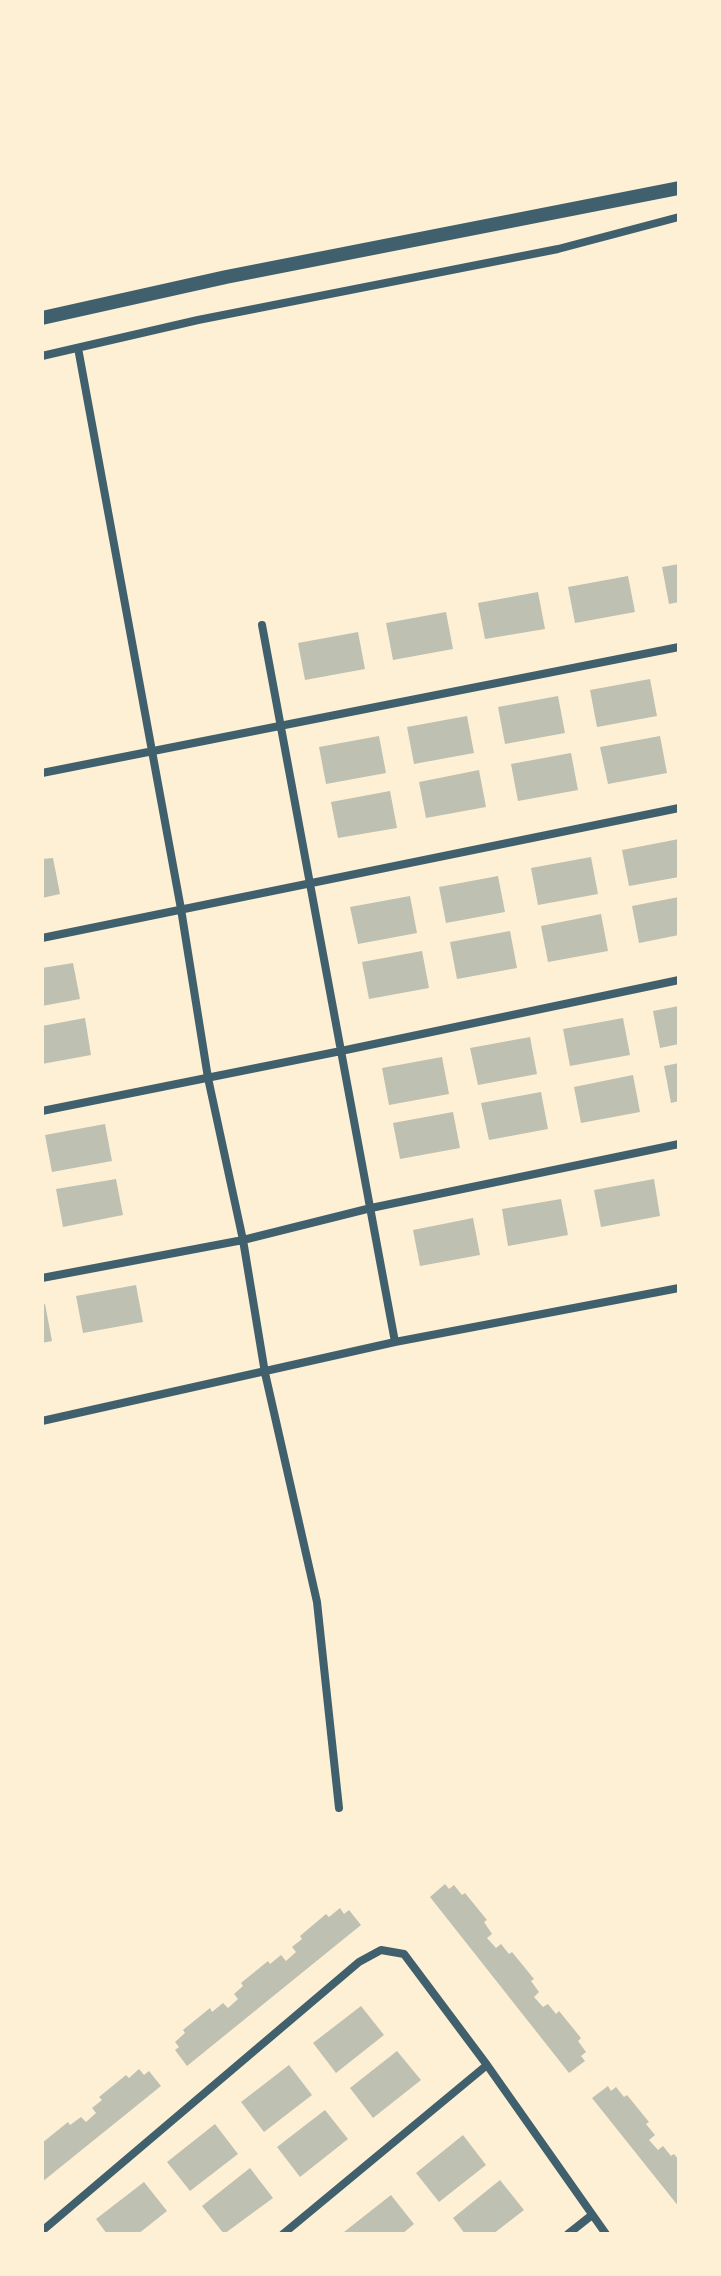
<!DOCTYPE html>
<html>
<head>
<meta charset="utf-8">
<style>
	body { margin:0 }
	#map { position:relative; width:721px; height:2276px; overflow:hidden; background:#fdf0d5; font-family:"Varela Round",sans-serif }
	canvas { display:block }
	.frame { position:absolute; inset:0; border:44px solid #fdf0d5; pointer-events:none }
</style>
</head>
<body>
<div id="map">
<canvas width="721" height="2276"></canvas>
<div class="frame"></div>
</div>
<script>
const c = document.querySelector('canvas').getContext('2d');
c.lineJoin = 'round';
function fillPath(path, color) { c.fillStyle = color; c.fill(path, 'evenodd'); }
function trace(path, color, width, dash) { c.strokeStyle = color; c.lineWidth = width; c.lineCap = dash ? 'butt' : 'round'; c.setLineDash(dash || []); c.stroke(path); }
fillPath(new Path2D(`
	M 679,564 L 679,602 L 669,604 L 662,567 Z
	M 628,576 L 635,612 L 575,623 L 568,587 Z
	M 538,592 L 545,629 L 485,639 L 478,603 Z
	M 446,612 L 453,649 L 393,660 L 386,623 Z
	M 358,632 L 365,669 L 305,680 L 298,643 Z
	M 650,679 L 657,716 L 597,727 L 590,690 Z
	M 558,696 L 565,733 L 505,744 L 498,707 Z
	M 467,716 L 474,753 L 414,764 L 407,727 Z
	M 379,736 L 386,773 L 326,784 L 319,747 Z
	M 660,736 L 667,773 L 608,784 L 600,747 Z
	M 571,753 L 578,790 L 518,801 L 511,764 Z
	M 479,770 L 486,807 L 426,818 L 419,782 Z
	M 390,791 L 397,828 L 338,838 L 331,802 Z
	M 679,839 L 679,877 L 629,886 L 622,850 Z
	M 591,857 L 598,894 L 538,905 L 531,868 Z
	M 53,858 L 60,894 L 42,898 L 42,859 Z
	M 498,876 L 505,912 L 446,923 L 439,887 Z
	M 410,896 L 417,933 L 358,944 L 350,907 Z
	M 679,897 L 679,935 L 639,943 L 632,906 Z
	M 601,914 L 608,951 L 548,962 L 541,926 Z
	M 510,931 L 517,968 L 457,979 L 450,942 Z
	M 422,951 L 429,988 L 369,999 L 362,962 Z
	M 73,963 L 80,999 L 42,1006 L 42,968 Z
	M 679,1006 L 679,1044 L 660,1048 L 653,1011 Z
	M 85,1018 L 91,1055 L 42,1064 L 42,1026 Z
	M 623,1018 L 630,1055 L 570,1066 L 563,1029 Z
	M 530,1037 L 537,1074 L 478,1085 L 470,1048 Z
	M 442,1057 L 449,1094 L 389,1105 L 382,1068 Z
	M 679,1063 L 679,1101 L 671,1103 L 664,1066 Z
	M 633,1075 L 640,1112 L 581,1123 L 574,1087 Z
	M 541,1092 L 548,1129 L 489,1140 L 481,1103 Z
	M 453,1112 L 460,1148 L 400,1159 L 393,1123 Z
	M 105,1124 L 112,1161 L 52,1172 L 45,1135 Z
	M 116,1179 L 123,1215 L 63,1227 L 56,1189 Z
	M 654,1179 L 660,1216 L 601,1227 L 594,1190 Z
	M 561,1199 L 568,1235 L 508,1246 L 502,1209 Z
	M 473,1218 L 480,1255 L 420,1266 L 413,1230 Z
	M 136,1285 L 143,1322 L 83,1333 L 76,1296 Z
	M 45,1304 L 52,1341 L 42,1343 L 42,1305 Z
	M 445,1884 L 449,1889 L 454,1885 L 462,1895 L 465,1893 L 487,1920 L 484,1922 L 492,1934 L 487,1938 L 496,1948 L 501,1944 L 509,1954 L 512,1952 L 534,1979 L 531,1981 L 539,1992 L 534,1997 L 543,2007 L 548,2004 L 556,2014 L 559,2011 L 581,2038 L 578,2041 L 586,2052 L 581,2056 L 585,2061 L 569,2073 L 430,1897 Z
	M 340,1908 L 344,1914 L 349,1910 L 361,1925 L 187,2066 L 175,2050 L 179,2047 L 175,2042 L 185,2033 L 183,2030 L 210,2008 L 212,2012 L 223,2003 L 228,2008 L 238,1999 L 234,1994 L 243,1986 L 241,1983 L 268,1961 L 270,1964 L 281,1955 L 286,1961 L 296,1952 L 292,1947 L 302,1939 L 300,1936 L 326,1914 L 329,1917 Z
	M 361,2006 L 384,2035 L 336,2073 L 313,2043 Z
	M 397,2051 L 421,2080 L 373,2118 L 350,2088 Z
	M 289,2065 L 312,2095 L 264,2132 L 241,2102 Z
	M 139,2069 L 144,2075 L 149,2071 L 161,2086 L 42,2182 L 42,2143 L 68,2122 L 70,2125 L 81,2117 L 86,2122 L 96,2113 L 92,2108 L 102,2100 L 99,2097 L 126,2075 L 129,2078 Z
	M 608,2086 L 611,2091 L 616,2087 L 624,2097 L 627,2095 L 649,2122 L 646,2124 L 655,2135 L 649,2140 L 658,2150 L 663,2146 L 671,2156 L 674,2154 L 679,2160 L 679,2207 L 592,2098 Z
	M 325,2110 L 348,2139 L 300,2177 L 277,2147 Z
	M 215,2124 L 238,2154 L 190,2191 L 167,2162 Z
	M 463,2135 L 486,2165 L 439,2202 L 416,2173 Z
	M 250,2168 L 273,2198 L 224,2234 L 202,2206 Z
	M 500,2180 L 524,2210 L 493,2234 L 465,2234 L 453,2218 Z
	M 144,2182 L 167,2211 L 138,2234 L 107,2234 L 96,2219 Z
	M 391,2195 L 414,2224 L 402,2234 L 345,2234 L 344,2232 Z`), '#bec0b2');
trace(new Path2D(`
	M 78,348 L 181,909 L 208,1078 L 243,1240 L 265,1373 L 317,1602 L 339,1808
	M 42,356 L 198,320 L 558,249 L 679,217
	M 262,625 L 395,1342
	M 42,773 L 679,647
	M 42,938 L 679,808
	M 42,1111 L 341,1051 L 679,980
	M 42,1278 L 243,1240 L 371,1208 L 679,1144
	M 42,1421 L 395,1342 L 679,1288
	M 42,2231 L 359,1962 L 381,1950 L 404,1954 L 487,2065 L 606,2234
	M 283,2234 L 487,2065
	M 568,2234 L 592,2215`), '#3f606c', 8);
trace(new Path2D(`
	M 42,318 L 226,277 L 679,188`), '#3f606c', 14);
</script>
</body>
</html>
